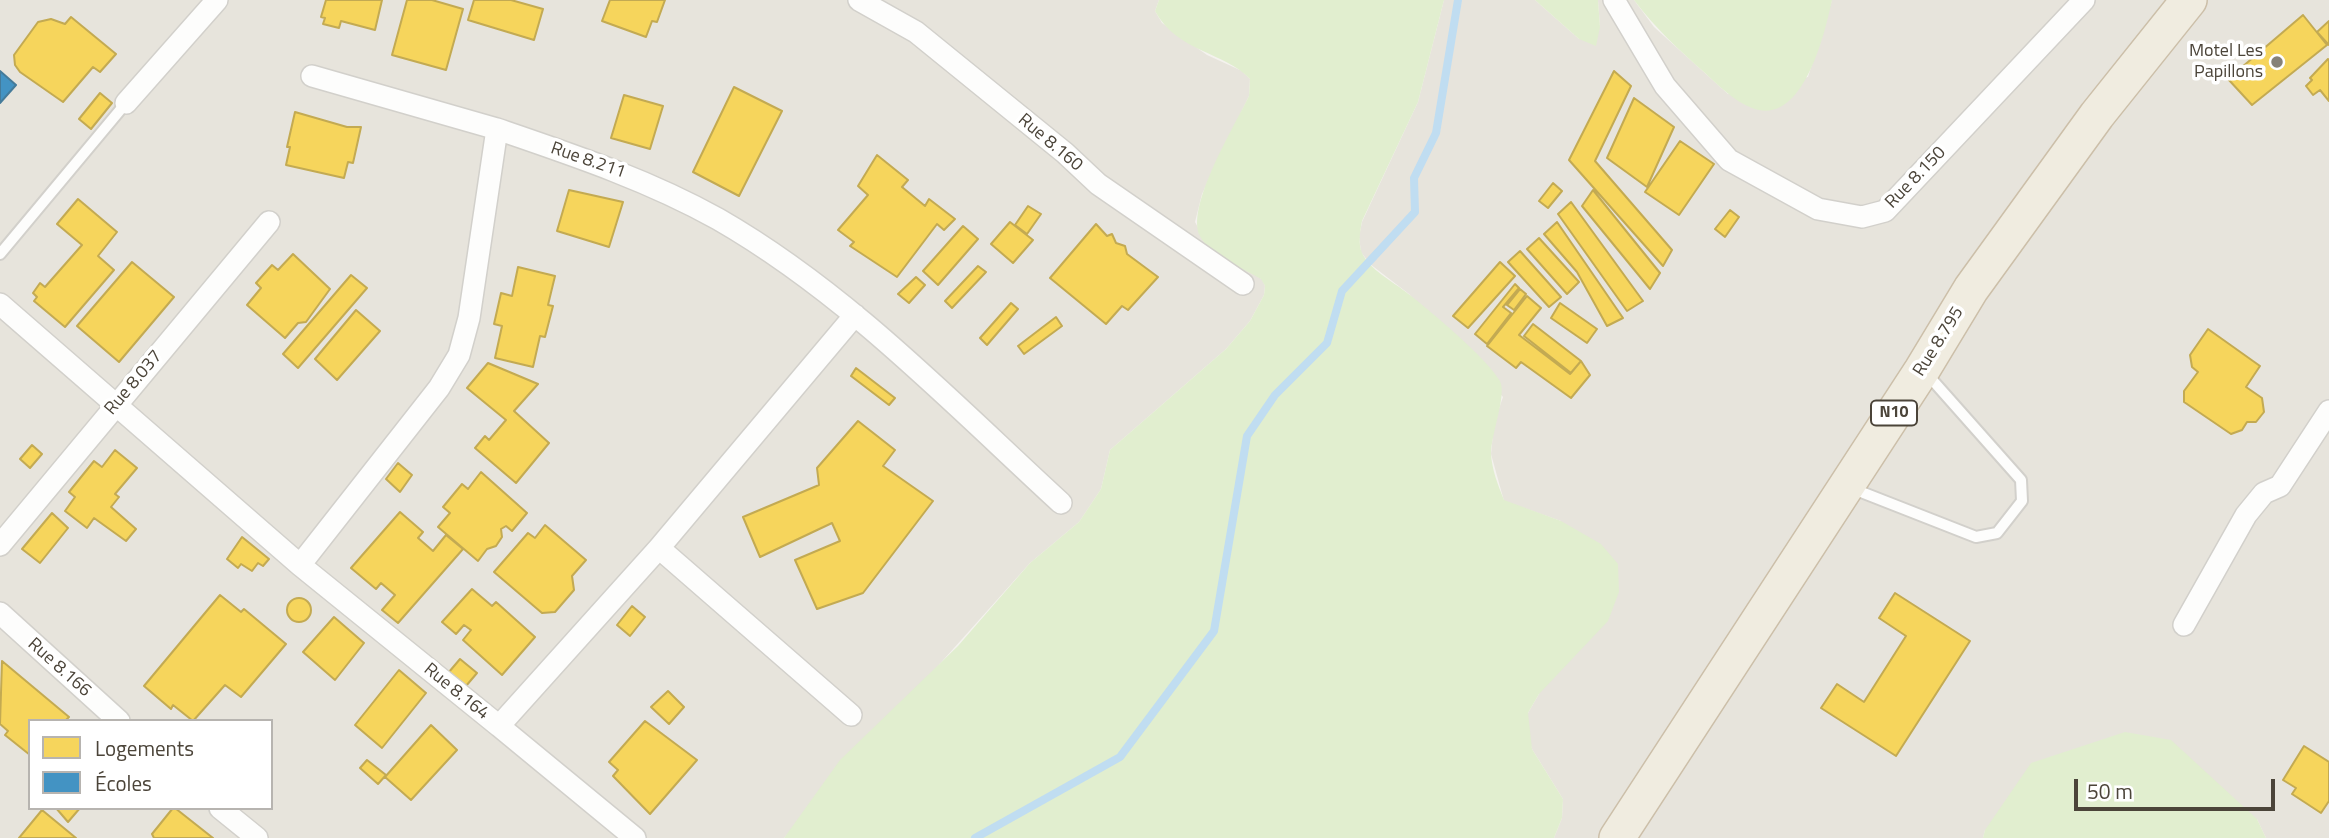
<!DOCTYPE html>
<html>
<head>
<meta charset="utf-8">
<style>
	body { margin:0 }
	#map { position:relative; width:2329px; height:838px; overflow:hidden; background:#f4f2ee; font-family:"Titillium Web",sans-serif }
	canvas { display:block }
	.legend { position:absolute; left:28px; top:719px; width:245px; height:91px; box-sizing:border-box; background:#fff; border:2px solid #b7b4b0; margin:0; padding:9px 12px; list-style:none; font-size:21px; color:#4b4439 }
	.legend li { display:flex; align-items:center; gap:14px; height:35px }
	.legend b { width:35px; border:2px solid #b7b4b0 }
	.scale { position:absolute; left:2074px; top:779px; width:201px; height:32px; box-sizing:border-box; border:4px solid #4b4439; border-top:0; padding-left:9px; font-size:21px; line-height:24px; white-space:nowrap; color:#4b4439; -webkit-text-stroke:5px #fff; paint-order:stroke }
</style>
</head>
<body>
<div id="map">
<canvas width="2329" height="838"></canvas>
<ul class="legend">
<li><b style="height:19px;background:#f6d55c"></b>Logements</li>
<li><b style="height:19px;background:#4393c3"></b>Écoles</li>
</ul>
<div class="scale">50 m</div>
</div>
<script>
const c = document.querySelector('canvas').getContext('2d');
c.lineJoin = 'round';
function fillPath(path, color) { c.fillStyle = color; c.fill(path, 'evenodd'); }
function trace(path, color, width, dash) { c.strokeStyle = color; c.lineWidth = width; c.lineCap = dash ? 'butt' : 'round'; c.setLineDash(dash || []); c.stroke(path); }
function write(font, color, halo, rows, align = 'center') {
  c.font = font + ' "Titillium Web",sans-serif'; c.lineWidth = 7; c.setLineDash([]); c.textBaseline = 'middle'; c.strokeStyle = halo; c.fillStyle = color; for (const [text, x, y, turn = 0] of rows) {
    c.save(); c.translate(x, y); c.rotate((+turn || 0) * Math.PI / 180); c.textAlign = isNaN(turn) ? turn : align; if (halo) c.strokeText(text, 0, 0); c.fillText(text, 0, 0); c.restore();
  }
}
fillPath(new Path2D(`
	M 0,0 L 1159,0 L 1155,11 L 1162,23 L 1207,55 L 1242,71 L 1250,79 L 1249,96 L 1202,194 L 1195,222 L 1208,246 L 1262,279 L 1265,286 L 1264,295 L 1250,321 L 1226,349 L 1110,450 L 1101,489 L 1079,522 L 1030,563 L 784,838 L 0,838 ZM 30,721 L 271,721 L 271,808 L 30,808 Z
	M 1444,0 L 1535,0 L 1579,39 L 1600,27 L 1598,0 L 1634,0 L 1654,27 L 1728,94 L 1808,77 L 1832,0 L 2329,0 L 2329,838 L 2266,838 L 2257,819 L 1985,830 L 1983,838 L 1554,838 L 1562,818 L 1563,799 L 1532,749 L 1527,731 L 1528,713 L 1539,694 L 1561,521 L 1504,501 L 1491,454 L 1494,423 L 1503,397 L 1409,294 L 1370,264 L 1361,252 L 1359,237 L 1362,222 L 1418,102 Z`), '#e7e4dc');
fillPath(new Path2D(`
	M 1159,0 L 1444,0 L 1418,102 L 1362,221 C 1360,232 1358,243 1362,253 C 1370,270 1392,281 1406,292 C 1428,309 1487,358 1500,381 C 1507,395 1491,434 1491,454 C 1492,470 1498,485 1504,500 L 1561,521 L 1601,544 L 1618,564 L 1619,592 L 1608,621 L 1539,694 L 1528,713 L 1532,749 L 1563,799 L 1562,818 L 1554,838 L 784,838 L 840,760 L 958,646 L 1030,563 L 1079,522 L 1101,489 L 1110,450 L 1226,349 L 1250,321 L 1264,295 L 1265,286 L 1261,279 C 1243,268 1210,256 1200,236 C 1185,207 1235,125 1249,96 L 1250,79 C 1225,52 1177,52 1155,11 Z
	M 1535,0 L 1598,0 L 1600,27 L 1596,46 L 1579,39 Z
	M 1634,0 L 1832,0 C 1825,33 1803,128 1752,108 C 1734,101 1719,86 1705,73 C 1679,50 1655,28 1634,0 Z
	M 2125,732 L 2171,740 L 2257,819 L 2266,838 L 1983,838 L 1985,830 L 2031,763 Z`), '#e1eecf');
const homes = new Path2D(`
	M 326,0 L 382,0 L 375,30 L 341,21 L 339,28 L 323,24 L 325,18 L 321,17 Z
	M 407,0 L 432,0 L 463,9 L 446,70 L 392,55 Z
	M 474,0 L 511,0 L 543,9 L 534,40 L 468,20 Z
	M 610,0 L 665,0 L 657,22 L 652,21 L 646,37 L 602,21 Z
	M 2303,15 L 2327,45 L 2252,105 L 2228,79 Z
	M 71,17 L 116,54 L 100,72 L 93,67 L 63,102 L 20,72 L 15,65 L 14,55 L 38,22 L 51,19 L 65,24 Z
	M 2329,21 L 2329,45 L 2317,32 Z
	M 2328,59 L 2329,60 L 2329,101 L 2320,90 L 2313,95 L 2306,86 L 2312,80 L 2310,78 Z
	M 1614,71 L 1631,86 L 1595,161 L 1672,250 L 1663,266 L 1569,160 Z
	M 734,87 L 782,111 L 739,196 L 693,172 Z
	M 100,93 L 112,103 L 91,129 L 79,119 Z
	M 624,95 L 663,106 L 650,149 L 611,138 Z
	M 1634,98 L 1674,127 L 1647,187 L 1607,158 Z
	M 295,112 L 347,127 L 361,127 L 353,163 L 348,162 L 344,178 L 286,165 L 290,147 L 287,147 Z
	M 1680,141 L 1714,164 L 1679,215 L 1645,192 Z
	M 877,155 L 908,180 L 902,187 L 925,206 L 929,199 L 955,219 L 944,230 L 937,224 L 897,277 L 850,246 L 854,242 L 838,230 L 868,195 L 858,186 Z
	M 1553,183 L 1562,191 L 1548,208 L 1539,201 Z
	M 569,190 L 623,202 L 609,247 L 557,231 Z
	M 1593,190 L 1660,273 L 1650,289 L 1582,206 Z
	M 78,199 L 117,232 L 98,256 L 114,270 L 65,327 L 34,301 L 37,297 L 33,293 L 40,283 L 45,287 L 82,245 L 57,224 Z
	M 1571,202 L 1643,301 L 1627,311 L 1558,214 Z
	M 1028,206 L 1041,214 L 1027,234 L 1015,225 Z
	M 1730,210 L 1739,217 L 1725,237 L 1715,229 Z
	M 1010,222 L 1033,240 L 1013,263 L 991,244 Z
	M 1557,222 L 1623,318 L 1607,326 L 1577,272 L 1544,234 Z
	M 1096,224 L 1107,236 L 1112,234 L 1116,243 L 1125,246 L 1127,254 L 1158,277 L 1128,310 L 1122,306 L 1106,324 L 1050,278 Z
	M 963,226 L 978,239 L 938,285 L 923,271 Z
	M 1539,238 L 1579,282 L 1567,294 L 1527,249 Z
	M 1520,251 L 1561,297 L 1549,307 L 1508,262 Z
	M 293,254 L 330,289 L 306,322 L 298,323 L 285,338 L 247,305 L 261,288 L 256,283 L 272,265 L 278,270 Z
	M 132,262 L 174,297 L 119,362 L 77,326 Z
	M 1500,262 L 1515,276 L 1468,328 L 1453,316 Z
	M 978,266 L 986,272 L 952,308 L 945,301 Z
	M 518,267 L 555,276 L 548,305 L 553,306 L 545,337 L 540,336 L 533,367 L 495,358 L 502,326 L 494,324 L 501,293 L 512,296 Z
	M 351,275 L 367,288 L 298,368 L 283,354 Z
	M 916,277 L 925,285 L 909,303 L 898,294 Z
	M 1515,284 L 1519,288 L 1503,307 L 1511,313 L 1487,344 L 1475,334 Z
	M 1520,289 L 1526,294 L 1514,310 L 1507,305 Z
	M 1527,296 L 1541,308 L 1519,335 L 1570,374 L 1581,361 L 1590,375 L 1571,398 L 1521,362 L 1516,368 L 1487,346 Z
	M 1011,303 L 1018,309 L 987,345 L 980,338 Z
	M 1560,303 L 1597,329 L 1587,343 L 1551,318 Z
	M 356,310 L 380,331 L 337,380 L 315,359 Z
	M 1056,317 L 1062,326 L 1024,354 L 1018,346 Z
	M 1533,324 L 1581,361 L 1571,373 L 1524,336 Z
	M 2208,329 L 2260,366 L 2246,387 L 2262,398 L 2264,412 L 2256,422 L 2247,422 L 2242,430 L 2231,434 L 2184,402 L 2184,391 L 2198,372 L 2192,367 L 2190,355 Z
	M 488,363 L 538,384 L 514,411 L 549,443 L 516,483 L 475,448 L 485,436 L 489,440 L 506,420 L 467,388 Z
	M 856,368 L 895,398 L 889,405 L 851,376 Z
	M 858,421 L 895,450 L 883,466 L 933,501 L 863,593 L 817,609 L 795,560 L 840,541 L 832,523 L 760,557 L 743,517 L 819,485 L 817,468 Z
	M 32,445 L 42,454 L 30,468 L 20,459 Z
	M 115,450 L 137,468 L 115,494 L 119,497 L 111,507 L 136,529 L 126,541 L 94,518 L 87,528 L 65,511 L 75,497 L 69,492 L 94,461 L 102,467 Z
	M 398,463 L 412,475 L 400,492 L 386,479 Z
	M 481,472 L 527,513 L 512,531 L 506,526 L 501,529 L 502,537 L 496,546 L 487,549 L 478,561 L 438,527 L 450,513 L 443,507 L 462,484 L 468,489 Z
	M 400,512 L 423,532 L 418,538 L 433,551 L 446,535 L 463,549 L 398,623 L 382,610 L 395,595 L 381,583 L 376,589 L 351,568 Z
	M 52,513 L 68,528 L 40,563 L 22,549 Z
	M 545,525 L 586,560 L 572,576 L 574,590 L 555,612 L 542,613 L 494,572 L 528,533 L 535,538 Z
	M 242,537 L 269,559 L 263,566 L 258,563 L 252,571 L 241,564 L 238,568 L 227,559 Z
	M 472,589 L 492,606 L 496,602 L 535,637 L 502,675 L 463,640 L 471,630 L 464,625 L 456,634 L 442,622 Z
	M 1895,593 L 1970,641 L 1896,756 L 1821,708 L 1837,684 L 1864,702 L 1906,636 L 1879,618 Z
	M 220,595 L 241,612 L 244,609 L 286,644 L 241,697 L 225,685 L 193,721 L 173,705 L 171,709 L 144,686 Z
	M287 610a12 12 0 1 1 24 0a12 12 0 1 1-24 0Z
	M 632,606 L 645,617 L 630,636 L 617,625 Z
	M 334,617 L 364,643 L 335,680 L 303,652 Z
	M 460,659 L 477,673 L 466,686 L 449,672 Z
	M 2,661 L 69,717 L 65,721 L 30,721 L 30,755 L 5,735 L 8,731 L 0,724 Z
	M 399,670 L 426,693 L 382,748 L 355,725 Z
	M 668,691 L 684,707 L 669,724 L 651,707 Z
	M 645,721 L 697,760 L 650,814 L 613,776 L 618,770 L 609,762 Z
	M 431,725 L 457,750 L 411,800 L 385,777 Z
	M 2304,746 L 2329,762 L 2329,801 L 2321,813 L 2292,794 L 2296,788 L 2283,780 Z
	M 367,760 L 386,775 L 378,784 L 360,768 Z
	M 56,808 L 80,808 L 68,822 Z
	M 173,808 L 175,808 L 213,838 L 154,838 L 152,834 Z
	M 42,810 L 76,838 L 19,838 Z`);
fillPath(homes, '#f6d55c');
trace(homes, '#c3aa52', 2);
const schools = new Path2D(`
	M 0,71 L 16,85 L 0,103 Z`);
fillPath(schools, '#4393c3');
trace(schools, '#457b9a', 2);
trace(new Path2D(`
	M 975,838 L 1120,757 L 1214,631 L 1247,436 L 1275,395 L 1327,343 L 1342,291 L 1415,212 L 1414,178 L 1436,133 L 1458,0`), '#c0ddf1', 8);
const service = new Path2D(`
	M 0,254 L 126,103
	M 1851,488 L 1976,537 L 1997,533 L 2022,501 L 2021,480 L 1927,374`);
const minor = new Path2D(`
	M 859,0 L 916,32 L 1065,153 L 1098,184 L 1243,284
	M 1614,0 L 1665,86 L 1729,160 L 1818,209 L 1862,217 L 1885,211 L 2084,0
	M 312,76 L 497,129
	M 126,103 L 217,0
	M 0,304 L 300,565 L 499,726 L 659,548 L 855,315
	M 0,545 L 269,222
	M 659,548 L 851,715
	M 300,565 L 439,388 L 459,355 L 469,318 L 497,129 C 573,155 648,180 718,219 C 847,293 952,403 1061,503
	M 0,613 L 119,721
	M 2184,625 L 2246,515 L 2264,493 L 2280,486 L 2329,411
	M 499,726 L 635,838
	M 220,808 L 257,838`);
const trunk = new Path2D(`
	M 1617,838 L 1922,370 L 1971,289 L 2097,115 L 2189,0`);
trace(service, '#d2d0cb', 14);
trace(minor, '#d2d0cb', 24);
trace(trunk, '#ccbfa9', 38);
trace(service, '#fdfdfc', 10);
trace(minor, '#fdfdfc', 21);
trace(trunk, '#f0ece0', 35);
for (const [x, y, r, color] of [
	[2277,62,7,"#868178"]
]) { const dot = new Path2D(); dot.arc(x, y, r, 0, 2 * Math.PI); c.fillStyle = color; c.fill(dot); trace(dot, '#fff', 2.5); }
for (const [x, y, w] of [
	[1894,413,46]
]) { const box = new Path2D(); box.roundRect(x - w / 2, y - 12.5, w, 25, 5); c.fillStyle = '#fff'; c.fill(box); trace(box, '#4b4439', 2); }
write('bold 16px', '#4b4439', null, [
	["N10",1894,413]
]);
write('18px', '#4b4439', '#fff', [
	["Motel Les",2263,52],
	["Papillons",2263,73]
], 'right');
write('18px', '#4b4439', '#fff', [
	["Rue 8.160",1050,143,40],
	["Rue 8.211",588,161,19],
	["Rue 8.150",1916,178,-46],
	["Rue 8.795",1939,342,-58],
	["Rue 8.037",134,383,-50],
	["Rue 8.166",59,668,42],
	["Rue 8.164",456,692,39]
]);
</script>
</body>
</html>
